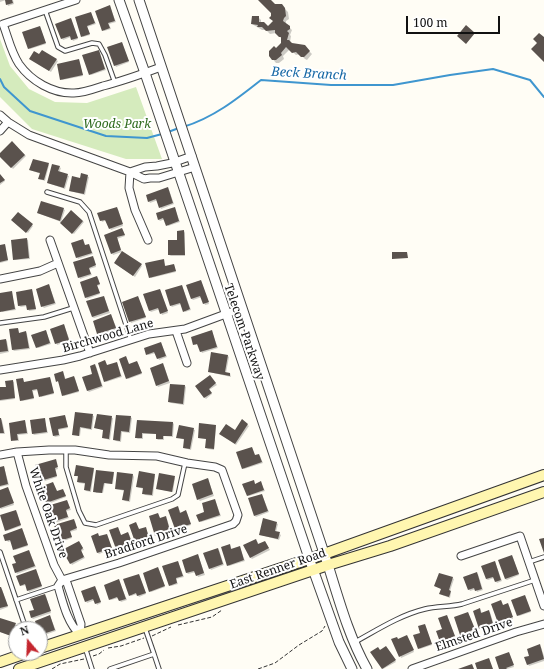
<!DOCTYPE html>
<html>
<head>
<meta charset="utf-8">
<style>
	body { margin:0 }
	#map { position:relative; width:544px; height:669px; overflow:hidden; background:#fffdf5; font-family:"Noto Serif",serif }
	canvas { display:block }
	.north { position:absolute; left:8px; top:621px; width:40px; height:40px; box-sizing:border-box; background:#fff; border:1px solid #a0a0a0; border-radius:50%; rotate:341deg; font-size:11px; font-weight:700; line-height:16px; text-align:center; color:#111 }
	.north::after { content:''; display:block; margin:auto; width:14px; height:18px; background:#c4262e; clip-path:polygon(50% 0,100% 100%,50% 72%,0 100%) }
	.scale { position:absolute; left:406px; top:16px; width:94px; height:18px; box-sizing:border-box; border:2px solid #111; border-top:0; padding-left:5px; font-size:12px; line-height:14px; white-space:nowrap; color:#111; -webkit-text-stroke:3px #fff; paint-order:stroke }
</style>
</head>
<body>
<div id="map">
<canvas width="544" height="669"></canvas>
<div class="north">N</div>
<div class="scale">100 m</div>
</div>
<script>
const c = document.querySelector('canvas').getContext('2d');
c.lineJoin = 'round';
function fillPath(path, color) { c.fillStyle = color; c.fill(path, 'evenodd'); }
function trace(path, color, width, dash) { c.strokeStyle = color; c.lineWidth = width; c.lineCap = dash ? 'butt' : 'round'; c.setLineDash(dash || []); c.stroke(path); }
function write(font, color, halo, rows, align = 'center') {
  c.font = font + ' "Noto Serif",serif'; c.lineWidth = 4; c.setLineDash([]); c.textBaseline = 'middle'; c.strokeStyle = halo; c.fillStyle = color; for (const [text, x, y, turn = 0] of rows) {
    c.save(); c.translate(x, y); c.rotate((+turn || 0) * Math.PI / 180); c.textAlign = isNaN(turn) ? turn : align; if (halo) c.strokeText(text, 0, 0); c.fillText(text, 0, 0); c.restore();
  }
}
fillPath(new Path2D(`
	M 0,39 L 10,66 L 29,89 L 55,102 L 87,103 L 136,87 L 162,159 L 126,159 L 32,129 L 0,97 Z`), '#d5ebbd');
fillPath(new Path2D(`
	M 0,0 L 13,0 L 14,4 L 8,6 L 6,0 L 0,2 Z
	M 260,0 L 270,0 L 275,5 L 285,9 L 288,12 L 289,19 L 286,21 L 286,24 L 292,30 L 290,35 L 291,36 L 290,42 L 292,44 L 304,46 L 312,54 L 307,60 L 305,59 L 300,54 L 296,55 L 290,49 L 283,56 L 284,59 L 279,63 L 276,63 L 270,56 L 282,43 L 282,39 L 276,33 L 270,34 L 266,30 L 262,30 L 252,24 L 258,17 L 261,20 L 261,23 L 268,28 L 274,21 L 272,12 Z
	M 110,7 L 116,22 L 109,24 L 111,29 L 104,31 L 103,30 Z
	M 91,13 L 96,24 L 87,27 L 90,35 L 83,37 L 82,36 Z
	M 71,19 L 78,39 L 73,41 L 71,37 L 63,40 L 62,38 Z
	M 40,27 L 46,44 L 30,49 L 29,48 Z
	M 122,43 L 129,62 L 116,67 L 108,48 Z
	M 42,51 L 58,61 L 51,72 L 32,60 L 40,55 Z
	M 98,51 L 106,70 L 91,75 L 90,74 Z
	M 79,60 L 83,76 L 62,80 L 61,79 Z
	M 12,142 L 26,156 L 13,169 L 0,155 Z
	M 48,164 L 49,165 L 45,181 L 39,179 L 41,174 L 30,170 Z
	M 59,167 L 61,168 L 59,173 L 69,176 L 65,189 L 48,183 Z
	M 82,174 L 89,177 L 85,195 L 70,191 L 81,179 Z
	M 0,175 L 5,181 L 0,185 Z
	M 169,190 L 174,204 L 161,209 L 158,200 L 150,203 L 149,201 Z
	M 63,209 L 65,210 L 61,222 L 38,213 Z
	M 118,209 L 123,226 L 111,230 L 107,220 L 102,222 L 99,214 Z
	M 175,209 L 180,222 L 168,226 L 165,219 L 160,221 L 159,220 L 157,214 Z
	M 71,211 L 84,222 L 74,234 L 62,224 Z
	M 18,213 L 33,226 L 28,233 L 12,220 Z
	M 122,229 L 125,236 L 117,239 L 122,252 L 113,255 L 105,235 Z
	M 184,231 L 185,233 L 185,256 L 171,256 L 169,255 Z
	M 26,239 L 28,240 L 30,259 L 15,260 L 14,259 Z
	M 72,244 L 85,246 L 89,245 L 93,254 L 78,259 Z
	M 5,245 L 8,261 L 0,263 L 0,246 Z
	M 94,258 L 96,267 L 89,269 L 92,275 L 80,279 L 74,263 Z
	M 163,260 L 166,267 L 174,265 L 176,272 L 151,278 L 150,277 Z
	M 116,264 L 141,265 L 142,266 L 135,277 Z
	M 98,278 L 100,285 L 97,286 L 100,294 L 87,299 L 86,297 Z
	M 201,281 L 209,304 L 205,305 L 202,297 L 193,300 L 192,299 L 187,286 Z
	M 49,285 L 56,304 L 44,308 L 42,306 Z
	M 182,286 L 191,310 L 185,312 L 181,304 L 172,307 L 171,306 Z
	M 32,290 L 36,310 L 29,311 L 27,306 L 21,307 L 19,306 L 17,293 Z
	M 160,290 L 168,313 L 162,315 L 160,309 L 151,312 L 149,310 Z
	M 11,292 L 16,310 L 2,312 L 0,306 L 0,294 Z
	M 104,297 L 110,313 L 94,318 L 92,317 Z
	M 138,297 L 146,318 L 131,323 L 123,302 Z
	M 111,315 L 117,329 L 99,335 L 94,321 Z
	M 64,325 L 70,341 L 57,345 L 51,329 Z
	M 18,329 L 19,333 L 26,332 L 27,334 L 30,349 L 14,351 L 13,350 L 10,330 Z
	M 46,331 L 51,344 L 38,348 L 37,347 Z
	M 212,332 L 218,348 L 202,353 L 198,344 L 195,345 L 194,344 Z
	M 0,340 L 6,340 L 7,341 L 9,352 L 0,354 Z
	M 161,343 L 167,357 L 159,360 L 156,353 L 148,355 L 147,354 Z
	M 227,355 L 229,357 L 226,373 L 230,373 L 231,377 L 209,372 Z
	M 126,357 L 129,365 L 137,362 L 138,363 L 142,374 L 128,379 L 127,378 Z
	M 105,361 L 107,366 L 117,363 L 122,377 L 106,382 L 105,381 Z
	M 96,366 L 103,387 L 89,392 L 88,391 Z
	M 164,366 L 170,383 L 158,387 L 157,385 Z
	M 63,372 L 66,380 L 74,377 L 75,378 L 79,392 L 64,396 L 63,395 L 59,382 L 57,381 Z
	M 210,377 L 217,385 L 209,390 L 212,394 L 206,399 L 205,398 Z
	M 50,378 L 54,394 L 41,397 L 38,390 L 33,391 L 34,399 L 22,401 L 21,400 L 22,379 L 24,383 Z
	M 12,381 L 14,382 L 15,399 L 0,401 L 0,388 L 7,388 Z
	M 185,386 L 186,387 L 184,405 L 171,403 L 169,402 Z
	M 76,413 L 94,416 L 92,430 L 81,428 L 80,436 L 73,434 Z
	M 97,415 L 113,418 L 110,440 L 103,438 L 104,430 L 95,428 Z
	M 65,416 L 68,428 L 58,430 L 60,436 L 55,437 L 54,436 Z
	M 130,417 L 132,418 L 130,433 L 122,432 L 121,442 L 116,441 L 115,440 Z
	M 0,419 L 2,420 L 5,434 L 0,434 Z
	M 44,419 L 48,433 L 34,435 L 33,434 Z
	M 25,421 L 28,434 L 18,435 L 19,441 L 14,441 L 12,440 Z
	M 137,421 L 173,423 L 174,424 L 173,437 L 164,436 L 164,440 L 158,440 L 157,439 L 157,434 L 143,434 L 143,439 L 138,439 L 136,438 Z
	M 242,421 L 249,426 L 236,445 L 222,435 L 235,431 Z
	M 180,426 L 195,430 L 191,450 L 184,448 L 185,440 L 177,437 Z
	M 215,426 L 216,427 L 214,450 L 208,449 L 206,448 L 207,439 L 199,438 Z
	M 252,448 L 255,456 L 259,455 L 260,456 L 263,463 L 244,469 L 243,468 Z
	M 55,460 L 58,469 L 55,470 L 57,477 L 42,482 L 41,480 Z
	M 4,467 L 9,485 L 0,487 L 0,468 Z
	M 93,469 L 94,470 L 91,492 L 86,491 L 85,490 L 86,484 L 79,483 L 78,482 L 79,477 L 76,476 Z
	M 113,473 L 114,474 L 113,484 L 105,483 L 103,493 L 96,493 L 95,491 Z
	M 133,475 L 134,477 L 130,502 L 125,501 L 124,500 L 125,491 L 116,489 Z
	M 154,475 L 155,476 L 153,496 L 145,495 L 143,493 L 144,489 L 137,487 Z
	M 174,477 L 175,478 L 173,492 L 158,489 Z
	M 208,479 L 214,496 L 200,501 L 198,499 Z
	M 255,482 L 255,485 L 261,483 L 265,491 L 249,496 L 247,495 Z
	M 53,483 L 57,492 L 63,490 L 66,497 L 48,504 L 42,488 Z
	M 8,489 L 14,505 L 1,509 L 0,508 L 0,491 Z
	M 262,495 L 269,512 L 256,517 L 255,516 Z
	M 215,500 L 221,516 L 201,522 L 200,521 Z
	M 67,501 L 71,510 L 66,511 L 69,518 L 55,523 L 48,507 Z
	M 178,507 L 181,513 L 186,512 L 187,513 L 191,525 L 177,530 L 176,529 Z
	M 17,512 L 21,526 L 7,531 L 6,530 Z
	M 158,514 L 160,519 L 167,519 L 171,532 L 157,537 L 156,535 Z
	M 75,521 L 77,530 L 70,532 L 72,538 L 61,542 L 55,525 Z
	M 136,523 L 139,530 L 146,529 L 150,539 L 137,543 L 136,542 L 130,525 Z
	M 276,523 L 278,524 L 276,532 L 281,535 L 279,540 L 261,535 Z
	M 118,528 L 121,536 L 128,533 L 129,534 L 133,544 L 118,550 L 117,548 Z
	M 23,531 L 28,546 L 15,550 L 11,541 L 8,542 L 4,535 Z
	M 107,535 L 112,549 L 99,554 L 98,553 L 99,537 Z
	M 257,541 L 259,545 L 265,542 L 270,550 L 252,559 L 251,558 Z
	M 80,543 L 84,550 L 81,551 L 85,558 L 72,565 L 64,550 Z
	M 230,545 L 232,550 L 240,548 L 245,561 L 229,566 L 228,565 Z
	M 219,550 L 224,565 L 211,570 L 210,568 Z
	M 29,551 L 36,567 L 17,574 L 13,565 L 17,564 Z
	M 198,555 L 205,575 L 198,577 L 196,572 L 188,574 L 187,573 L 183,560 Z
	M 513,558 L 519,575 L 507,580 L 505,579 Z
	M 178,562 L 184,577 L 176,579 L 178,584 L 171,586 L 170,585 Z
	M 495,562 L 502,581 L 497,583 L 494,578 L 488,580 L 486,579 Z
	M 36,570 L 42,587 L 29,592 L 26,585 L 22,586 L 20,585 Z
	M 159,570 L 165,587 L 151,592 L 150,591 Z
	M 478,574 L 483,590 L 477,592 L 476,589 L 470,591 L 464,577 Z
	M 139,575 L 146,594 L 139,597 L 137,594 L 131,596 L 130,595 Z
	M 452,578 L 454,579 L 450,591 L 451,593 L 450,598 L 442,595 L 441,594 L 442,589 L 435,586 Z
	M 119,581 L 127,600 L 121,602 L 118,598 L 111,600 L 110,599 Z
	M 95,587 L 101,603 L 97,605 L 95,600 L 87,603 L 82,591 Z
	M 0,588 L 2,589 L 8,607 L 0,610 Z
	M 46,596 L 51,613 L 33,619 L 32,618 L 35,610 Z
	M 525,596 L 531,612 L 519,616 L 518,615 Z
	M 503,606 L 509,606 L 513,619 L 500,623 L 499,622 Z
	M 480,609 L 482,613 L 490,612 L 494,625 L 481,629 L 480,628 Z
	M 468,613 L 475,631 L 462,635 L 461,634 Z
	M 50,616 L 56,631 L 42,636 L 40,633 L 40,629 L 39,629 Z
	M 447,616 L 455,638 L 442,642 L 440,641 Z
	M 0,619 L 16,625 L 12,636 L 0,632 Z
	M 425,625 L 432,645 L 420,649 L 419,648 Z
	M 397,638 L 398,639 L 408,638 L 414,652 L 401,658 Z
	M 541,647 L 544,656 L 544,661 L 529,666 L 525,658 L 530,656 Z
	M 387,648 L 396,662 L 383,669 L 372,652 Z
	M 509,653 L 514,667 L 507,669 L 500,669 Z`), '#0003');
trace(new Path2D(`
	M 0,79 L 4,87 L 30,111 L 106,136 L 147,138 L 162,134
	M 183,127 C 213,118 237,99 261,80 L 331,85 L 393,85 L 450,75 L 493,69 L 530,80 L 544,97
	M 168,132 L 179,128`), '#3f96cf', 2);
fillPath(new Path2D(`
	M 5,0 L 12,0 L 13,3 L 6,5 Z
	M 258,0 L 271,0 L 275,4 L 282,4 L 285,8 L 286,16 L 284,18 L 283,21 L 290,26 L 290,29 L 287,31 L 289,33 L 287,40 L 289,40 L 292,43 L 305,45 L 310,51 L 304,57 L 301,57 L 296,52 L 292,53 L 286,47 L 281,53 L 282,55 L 276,60 L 272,60 L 269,56 L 269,51 L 274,46 L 276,48 L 281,43 L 281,37 L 279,37 L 275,33 L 275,30 L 266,31 L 262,27 L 257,27 L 258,25 L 251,24 L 252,16 L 259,16 L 259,22 L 264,22 L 268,26 L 273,21 L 269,18 L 271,16 L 271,13 Z
	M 110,5 L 115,21 L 108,23 L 110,28 L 102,31 L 95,11 Z
	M 91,12 L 95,23 L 87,26 L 90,34 L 81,37 L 75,17 Z
	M 71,18 L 78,38 L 71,40 L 70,36 L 61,39 L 55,24 Z
	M 466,25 L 475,33 L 466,44 L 457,36 Z
	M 40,26 L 46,43 L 28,49 L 22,32 Z
	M 539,33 L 544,37 L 544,62 L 531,49 L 537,43 L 533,39 Z
	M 122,42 L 129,61 L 114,66 L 107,47 Z
	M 42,50 L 57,59 L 49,71 L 29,59 L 34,51 L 39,54 Z
	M 99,50 L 105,69 L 89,75 L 82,55 Z
	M 79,59 L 83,75 L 60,80 L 57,64 Z
	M 12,141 L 25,155 L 11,168 L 0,157 L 0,153 Z
	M 33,159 L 49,163 L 44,180 L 38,179 L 40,173 L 29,170 Z
	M 52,164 L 60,166 L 58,171 L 68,174 L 64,188 L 47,183 Z
	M 81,173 L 88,175 L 84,194 L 69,191 L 72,176 L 80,178 Z
	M 0,174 L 5,180 L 0,183 Z
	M 168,187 L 173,203 L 159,208 L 156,199 L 148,202 L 146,195 Z
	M 41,201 L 64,208 L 60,221 L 37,213 Z
	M 117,207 L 123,224 L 109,229 L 105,220 L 100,221 L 97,213 Z
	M 175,207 L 179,221 L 166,226 L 163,218 L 158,220 L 156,213 Z
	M 71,210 L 83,221 L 72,234 L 60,223 Z
	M 18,212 L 33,224 L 26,233 L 11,220 Z
	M 122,228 L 125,235 L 117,237 L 121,250 L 111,254 L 104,235 Z
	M 184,230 L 185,255 L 168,255 L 168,240 L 177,240 L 177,231 Z
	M 27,238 L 29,258 L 13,260 L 11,240 Z
	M 83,239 L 85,245 L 89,244 L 92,253 L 76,258 L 71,243 Z
	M 5,244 L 8,260 L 0,262 L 0,245 Z
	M 122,251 L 142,264 L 133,276 L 114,263 Z
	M 392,252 L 407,252 L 408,258 L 392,259 Z
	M 93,256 L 96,265 L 89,268 L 91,274 L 78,278 L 73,262 Z
	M 164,259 L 165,266 L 174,264 L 176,271 L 149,278 L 145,263 Z
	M 97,276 L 100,284 L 97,285 L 100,293 L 85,298 L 80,282 Z
	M 201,280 L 209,302 L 203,304 L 200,296 L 191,299 L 186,285 Z
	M 49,284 L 55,303 L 41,307 L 36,289 Z
	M 182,285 L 190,309 L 183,312 L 180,303 L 170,306 L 165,290 Z
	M 32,289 L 36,309 L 27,310 L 26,305 L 18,306 L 16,292 Z
	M 160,289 L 168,311 L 160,314 L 158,308 L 149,311 L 143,294 Z
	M 12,291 L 15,309 L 0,312 L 0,293 Z
	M 104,296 L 109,311 L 92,317 L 86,301 Z
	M 138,296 L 146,317 L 129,322 L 122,302 Z
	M 111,314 L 116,328 L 97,334 L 93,321 Z
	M 64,324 L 69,340 L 55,344 L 50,329 Z
	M 18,328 L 19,333 L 26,331 L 29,348 L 12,350 L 9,329 Z
	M 46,330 L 50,343 L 36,348 L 31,335 Z
	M 212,330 L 217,347 L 200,352 L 197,344 L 193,345 L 191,337 Z
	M 6,339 L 8,351 L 0,352 L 0,340 Z
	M 161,342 L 166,356 L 157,359 L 154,352 L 146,355 L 144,348 Z
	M 211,352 L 228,355 L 225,372 L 230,373 L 230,376 L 208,372 Z
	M 126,356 L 129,364 L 137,361 L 142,373 L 126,379 L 119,359 Z
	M 105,360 L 107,365 L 117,362 L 121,376 L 104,382 L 98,363 Z
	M 163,363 L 169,381 L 156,386 L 150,368 Z
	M 95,364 L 102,386 L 87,391 L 82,377 L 92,374 L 90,366 Z
	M 63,371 L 65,379 L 74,376 L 79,391 L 62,396 L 58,381 L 56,382 L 54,374 Z
	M 210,375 L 216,383 L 209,389 L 212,393 L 204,398 L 195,386 Z
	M 50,377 L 54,393 L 39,397 L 37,389 L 32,390 L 34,398 L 20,401 L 16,379 L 23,378 L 24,382 Z
	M 13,380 L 15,398 L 0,400 L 0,387 L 6,387 L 5,381 Z
	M 170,384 L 185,385 L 183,404 L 168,402 Z
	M 75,412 L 93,414 L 91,429 L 80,427 L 79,436 L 72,435 Z
	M 97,414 L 112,416 L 109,439 L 102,438 L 103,430 L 94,428 Z
	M 65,415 L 68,427 L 58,429 L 59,435 L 53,436 L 49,418 Z
	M 116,415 L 131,416 L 129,432 L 121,431 L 120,441 L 113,440 Z
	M 0,418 L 1,418 L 4,433 L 0,433 Z
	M 45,418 L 47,432 L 32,434 L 30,420 Z
	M 242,419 L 248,424 L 235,444 L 219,434 L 226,424 L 235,430 Z
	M 25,420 L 27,433 L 17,434 L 18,440 L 11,441 L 9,423 Z
	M 137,420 L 173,422 L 172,436 L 163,436 L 163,439 L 156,439 L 156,434 L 142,433 L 142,438 L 135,438 Z
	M 199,423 L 216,425 L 214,449 L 205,448 L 206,439 L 198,438 Z
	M 179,425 L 194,428 L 190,449 L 183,448 L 184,439 L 176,438 Z
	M 252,447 L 255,455 L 259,454 L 262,462 L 242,469 L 236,452 Z
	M 56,459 L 58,467 L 55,468 L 57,476 L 40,481 L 35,465 Z
	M 76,465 L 94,468 L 90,491 L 84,490 L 85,483 L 77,482 L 78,476 L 74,476 Z
	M 4,466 L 8,484 L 0,486 L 0,467 Z
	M 96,470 L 114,472 L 112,484 L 104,483 L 102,493 L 93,492 Z
	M 139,471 L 155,474 L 152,495 L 142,494 L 143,488 L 136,487 Z
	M 117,472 L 133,474 L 129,501 L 122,500 L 124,490 L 115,489 Z
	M 159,473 L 175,476 L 172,492 L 156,489 Z
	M 208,478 L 213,494 L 197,500 L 192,484 Z
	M 254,480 L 255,484 L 261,481 L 264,490 L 247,496 L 242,484 Z
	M 53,482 L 57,491 L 63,489 L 66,496 L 46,503 L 40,487 Z
	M 8,487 L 14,503 L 0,508 L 0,490 Z
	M 262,494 L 268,511 L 254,516 L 248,498 Z
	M 215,499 L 220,515 L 199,522 L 196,515 L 204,512 L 202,503 Z
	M 67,500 L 70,508 L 66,510 L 68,517 L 52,522 L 47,506 Z
	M 178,506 L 180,513 L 186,510 L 191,524 L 175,529 L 168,510 Z
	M 16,510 L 21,525 L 5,531 L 0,515 Z
	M 158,513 L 160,518 L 166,516 L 170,531 L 155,536 L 149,516 Z
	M 263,518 L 277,522 L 275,531 L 280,532 L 278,539 L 259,535 Z
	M 74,519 L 77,528 L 70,531 L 72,537 L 59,541 L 54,525 Z
	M 136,522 L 139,529 L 146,527 L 149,538 L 135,542 L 129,525 Z
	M 118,527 L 121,535 L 128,532 L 132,543 L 116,549 L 109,530 Z
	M 22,528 L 28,545 L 13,550 L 10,540 L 5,541 L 3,535 Z
	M 98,533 L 99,536 L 107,534 L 112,548 L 97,553 L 91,536 Z
	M 544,538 L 544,553 L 539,539 Z
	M 256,539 L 258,544 L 265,541 L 269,548 L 250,558 L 243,545 Z
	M 79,541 L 83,548 L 81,550 L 84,557 L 70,564 L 62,550 Z
	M 230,544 L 231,549 L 240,546 L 244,560 L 227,566 L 221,547 Z
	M 218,548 L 223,564 L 209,569 L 203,553 Z
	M 29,550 L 35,566 L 15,573 L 12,564 L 16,563 L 13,556 Z
	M 198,554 L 204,573 L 196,576 L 194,571 L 186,573 L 182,560 Z
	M 512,555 L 519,574 L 505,579 L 498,560 Z
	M 178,561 L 183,576 L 176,578 L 177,583 L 169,586 L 162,566 Z
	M 495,561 L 501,580 L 495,582 L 493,577 L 486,579 L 481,566 Z
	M 158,567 L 165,586 L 149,592 L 143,573 Z
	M 36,569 L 42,586 L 27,591 L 25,584 L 20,586 L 16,576 Z
	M 477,572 L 482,589 L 475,591 L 474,588 L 468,590 L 463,577 Z
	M 439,573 L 453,577 L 449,590 L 451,591 L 449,597 L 439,594 L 441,589 L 434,586 Z
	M 139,574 L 146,593 L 137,596 L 136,593 L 129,596 L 123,579 Z
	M 119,579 L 126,599 L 119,601 L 117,597 L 109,600 L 104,585 Z
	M 95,586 L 101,602 L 95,604 L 93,599 L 85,602 L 81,591 Z
	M 0,587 L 1,587 L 8,606 L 0,608 Z
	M 45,594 L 51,611 L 31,618 L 29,611 L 34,610 L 30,599 Z
	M 525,595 L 531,611 L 517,616 L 511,600 Z
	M 501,600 L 503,605 L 508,603 L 513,617 L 498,623 L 491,604 Z
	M 480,608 L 481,613 L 489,610 L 493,624 L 479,629 L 473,611 Z
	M 468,612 L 475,629 L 460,635 L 454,617 Z
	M 50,615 L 55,630 L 40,635 L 40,629 L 37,629 L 35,621 Z
	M 447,615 L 455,636 L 440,642 L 436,631 L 442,629 L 438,618 Z
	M 0,618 L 16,623 L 11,636 L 0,632 Z
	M 425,624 L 432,644 L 418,649 L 413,635 L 420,633 L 418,626 Z
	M 407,635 L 414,650 L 399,657 L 391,639 L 397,637 L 398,639 Z
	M 540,644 L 544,659 L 527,665 L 524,657 L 529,656 L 527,649 Z
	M 386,646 L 396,660 L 382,669 L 370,652 L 378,647 L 380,650 Z
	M 509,652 L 514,665 L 506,668 L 507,669 L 499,669 L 495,657 Z
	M 489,658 L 493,669 L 477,669 L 475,663 Z
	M 472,664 L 474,669 L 458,669 Z`), '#5a524d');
const service = new Path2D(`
	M 45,10 L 58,47 L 65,51 L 92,43 L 99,44 L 105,55 L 115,83
	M 47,192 L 80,202 L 89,212 L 131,340
	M 0,323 L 44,317 L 73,308
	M 66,450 L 66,467 L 79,511 L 85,523 L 96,525 L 172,499 L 178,495 L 185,463
	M 0,552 L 26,629
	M 529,562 L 544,557
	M 16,600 L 58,586
	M 355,642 C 377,630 400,615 425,609 C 437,606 450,607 462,604 L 535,580
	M 85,647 L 92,669
	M 154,654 L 159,669
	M 110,669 L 154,654 L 145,628`);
const minor = new Path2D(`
	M 76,0 L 3,24 C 8,37 11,52 19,64 C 31,81 53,94 74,93 C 84,93 94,89 103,86 C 123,81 142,74 161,67
	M 0,115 L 8,122 L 29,135 L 130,172 L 144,179 L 150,178 L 159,178 L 195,167
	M 0,131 L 8,122
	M 130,172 L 129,188 L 135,210 L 148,240
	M 130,172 L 145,167 L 157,166 L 172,163 L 192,156
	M 50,240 L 90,353
	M 0,279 L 40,271 L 58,263
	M 176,331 L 187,363
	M 0,370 L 63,360 L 80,356 L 149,334 L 185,329 L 242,308
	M 17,452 L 26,486 L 54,565 L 62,580 L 67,583 L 81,624 L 80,635
	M 0,455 L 17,452 L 49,450 L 75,450 L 109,455 L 157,456 L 187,463 L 215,467 L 222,470 L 238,515 L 236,521 L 233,524 L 119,563 L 62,580
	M 461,556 L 520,536 L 544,606
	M 62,580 L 58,586 C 63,603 67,622 80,635
	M 412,669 L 516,632 L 544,624`);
const tertiary = new Path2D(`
	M 119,0 L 145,73 L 309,558 L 339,642 L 352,669
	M 139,0 L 328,565 C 339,600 349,637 367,669`);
const secondary = new Path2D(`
	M 40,648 L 324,554 L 544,475
	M 0,662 L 26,653
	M 19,669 L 328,565 L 390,546 L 544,492`);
trace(service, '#444', 5.5);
trace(minor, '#444', 9);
trace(tertiary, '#444', 11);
trace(secondary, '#333', 12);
trace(new Path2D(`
	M 178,625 L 212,617 L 222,610
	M 152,636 L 171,627
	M 108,648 L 121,646 L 144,638
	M 93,656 L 99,654 L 104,650
	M 52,669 L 60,664 L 84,659
	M 258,669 L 275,663 L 299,645 L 322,631 L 325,626`), '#333', 1, [4, 2]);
trace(service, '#fff', 3.5);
trace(minor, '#fff', 7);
trace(tertiary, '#fff', 9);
trace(secondary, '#fff6b0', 10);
write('italic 12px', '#2f6b1f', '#fff', [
	["Woods Park",117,125]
]);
write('12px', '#111', '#fff', [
	["Telecom Parkway",244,332,71],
	["Birchwood Lane",108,336,-16],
	["White Oak Drive",48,513,71],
	["Bradford Drive",146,542,-18],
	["East Renner Road",278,569,-19],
	["Elmsted Drive",474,635,-19]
]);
write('italic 13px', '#1768a6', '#fff', [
	["Beck Branch",309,74,3]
]);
</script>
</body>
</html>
